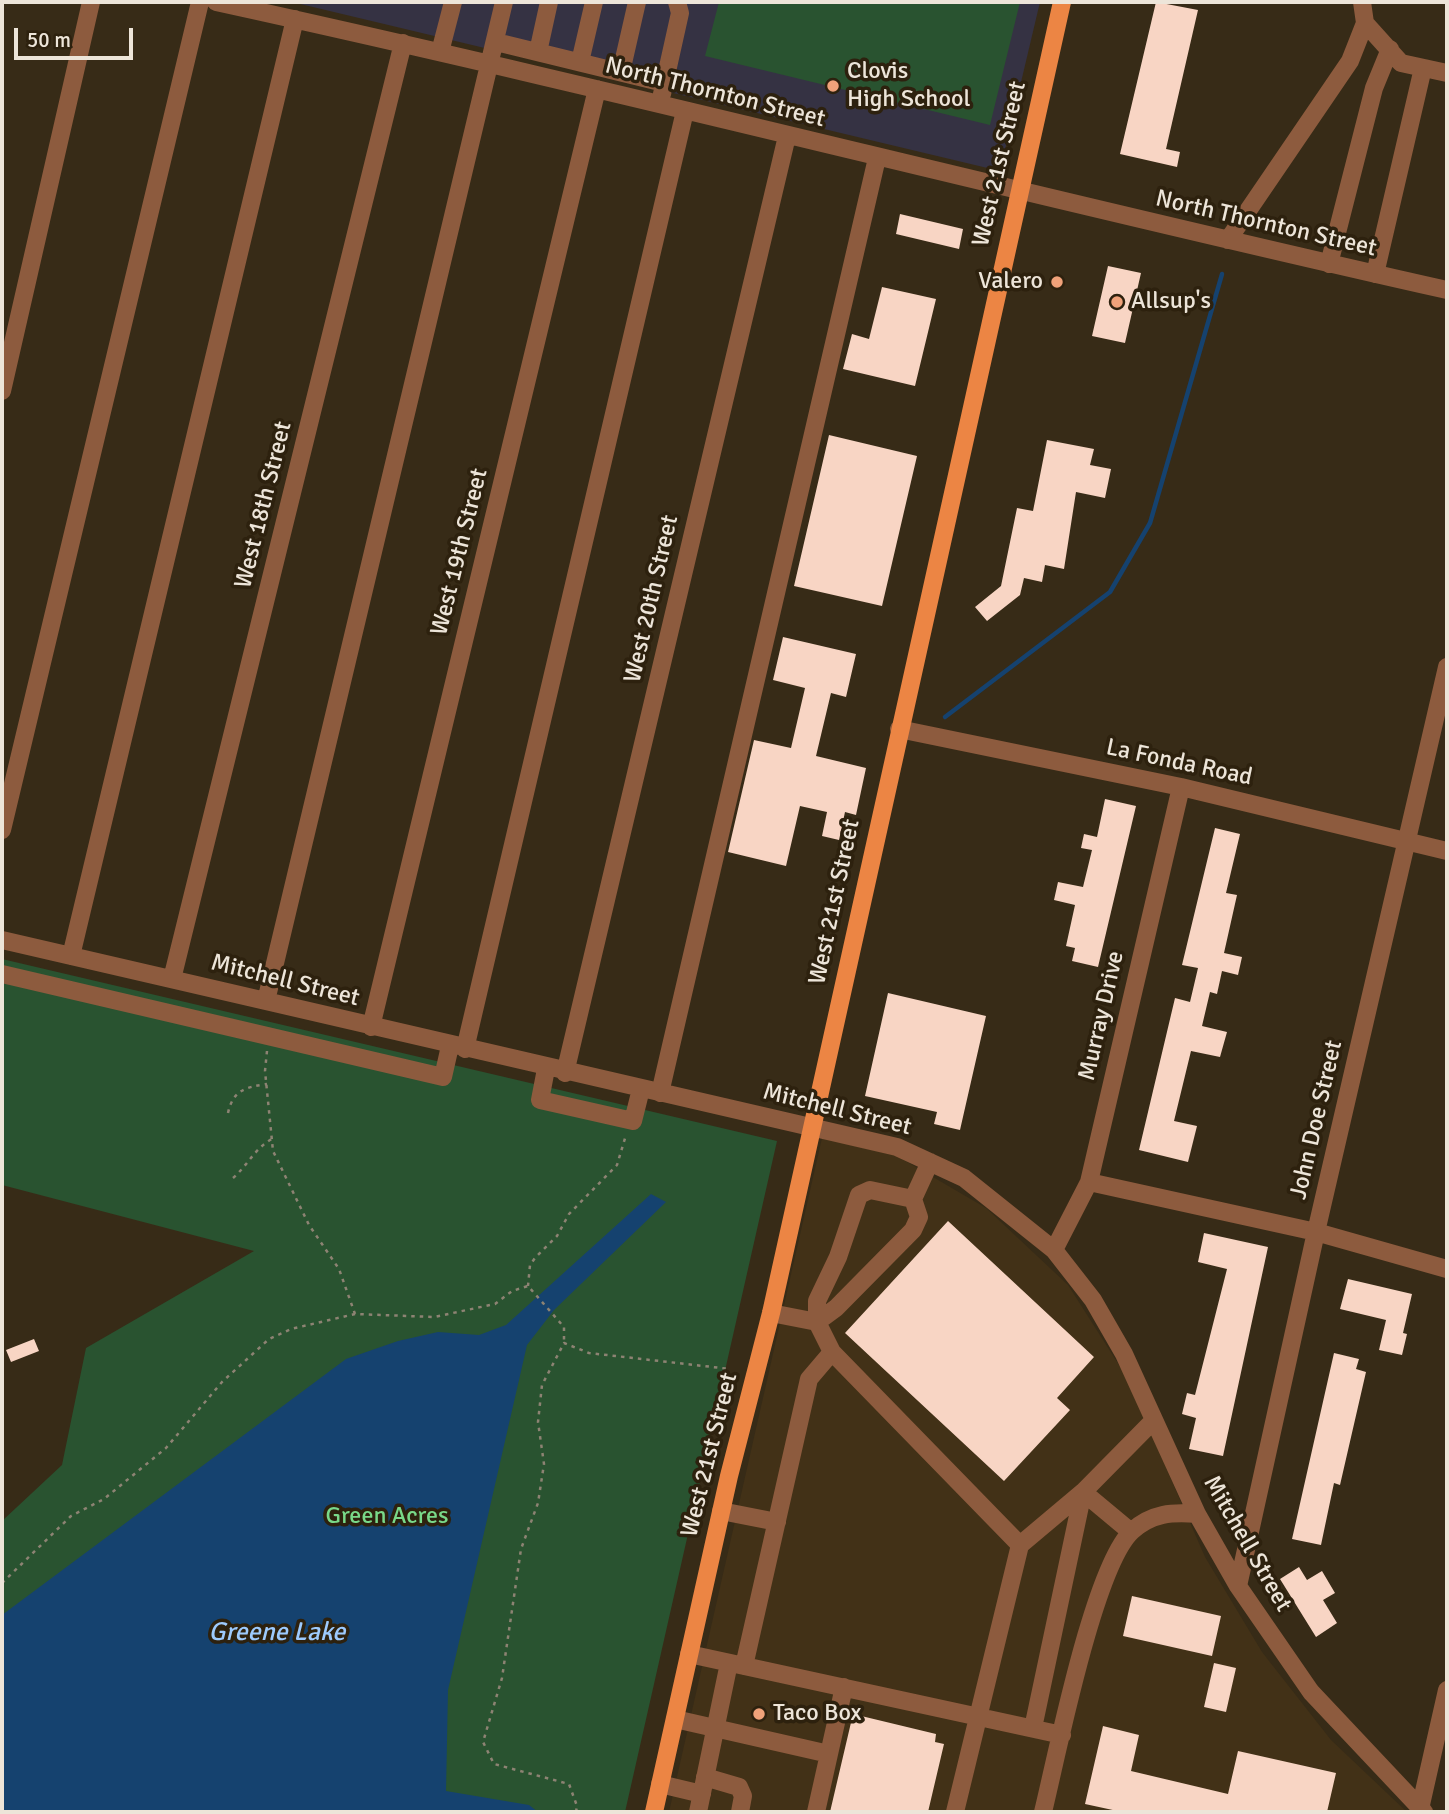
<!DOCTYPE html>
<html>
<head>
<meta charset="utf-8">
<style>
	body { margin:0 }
	#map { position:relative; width:1449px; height:1814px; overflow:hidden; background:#372b17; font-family:Signika,sans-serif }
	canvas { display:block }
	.frame { position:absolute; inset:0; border:4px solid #ede5d9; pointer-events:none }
	.scale { position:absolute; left:14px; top:28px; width:119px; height:32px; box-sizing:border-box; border:4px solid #ede5d9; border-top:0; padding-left:9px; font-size:21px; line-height:24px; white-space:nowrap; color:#ede5d9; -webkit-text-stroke:5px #2d210e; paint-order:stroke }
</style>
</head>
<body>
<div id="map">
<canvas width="1449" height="1814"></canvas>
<div class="frame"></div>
<div class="scale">50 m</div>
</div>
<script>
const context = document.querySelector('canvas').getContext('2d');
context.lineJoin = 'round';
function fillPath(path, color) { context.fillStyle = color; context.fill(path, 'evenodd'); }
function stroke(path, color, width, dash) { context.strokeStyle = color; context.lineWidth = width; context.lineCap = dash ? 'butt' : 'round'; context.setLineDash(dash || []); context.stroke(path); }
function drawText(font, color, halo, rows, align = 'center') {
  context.font = font + ' Signika,sans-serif'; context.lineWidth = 7; context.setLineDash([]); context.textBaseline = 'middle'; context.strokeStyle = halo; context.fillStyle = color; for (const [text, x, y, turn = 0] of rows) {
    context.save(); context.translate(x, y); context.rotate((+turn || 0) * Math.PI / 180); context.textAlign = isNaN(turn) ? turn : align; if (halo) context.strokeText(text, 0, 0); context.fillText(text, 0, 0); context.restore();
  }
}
fillPath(new Path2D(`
	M822,1138l75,18 89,52 82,77 58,91 79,181 57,95 69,88 76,72h-738z`), '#423117');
fillPath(new Path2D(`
	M292,2h748l-40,169z`), '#353243');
fillPath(new Path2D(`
	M719,2h301l-30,123 -285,-69z
	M2,959l775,182 -152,671h-623v-291l60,-56 24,-117 168,-97 -252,-66z`), '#295330');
fillPath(new Path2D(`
	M651,1194l15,8 -112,108 -27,35 -79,345 -2,101 83,14 9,7h-536v-197l344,-256 52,-18 40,-9 41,3 27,-10z`), '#15426f');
stroke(new Path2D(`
	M945,717l165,-125 40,-69 72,-249`), '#15426f', 4.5);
fillPath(new Path2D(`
	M1156,2l42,8 -32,139 14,3 -3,15 -57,-13z
	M900,214l63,15 -4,20 -63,-15z
	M1108,266l33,7 -16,70 -33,-7z
	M882,287l54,12 -21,87 -72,-17 9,-35 17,5z
	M829,435l88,21 -35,150 -88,-20z
	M1047,440l47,9 -4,16 21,4 -6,29 -29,-6 -12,77 -19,-4 -3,17 -18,-4 -4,17 -33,26 -12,-14 26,-21 16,-78 16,3z
	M783,637l73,17 -10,43 -15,-4 -15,63 50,12 -10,47 -11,-3 -6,28 -17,-4 5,-24 -27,-6 -14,60 -58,-14 26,-112 37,8 14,-60 -32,-8z
	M1105,799l31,7 -38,161 -26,-6 3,-13 -9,-2 9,-41 -21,-5 4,-18 25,5 9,-37 -11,-2 3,-14 13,3z
	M1215,828l25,6 -14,59 11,2 -13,58 18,4 -4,18 -16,-4 -5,23 -7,-2 -8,34 25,6 -7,25 -29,-6 -17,70 23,5 -9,36 -49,-12 36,-152 15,4 8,-34 -16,-3z
	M888,993l98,23 -26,114 -26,-6 3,-12 -72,-16z
	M948,1221l146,136 -37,41 13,12 -66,71 -159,-148z
	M1204,1233l64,14 -45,209 -34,-7 7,-31 -14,-4 5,-21 8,2 32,-126 -29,-7z
	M1348,1279l64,15 -9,39 4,1 -5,21 -23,-5 7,-30 -46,-11z
	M34,1339l5,12 -28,11 -5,-12z
	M1334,1353l25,6 -3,10 10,3 -26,113 -6,-2 -13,62 -29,-6z
	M1299,1567l8,13 15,-9 13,22 -12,7 14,23 -21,14 -36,-58z
	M1132,1596l89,20 -9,40 -89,-20z
	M1214,1663l22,5 -10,44 -22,-5z
	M853,1714l83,20 -1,8 9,2 -16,68h-98z
	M1103,1726l36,9 -8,36 97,23 10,-43 98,22 -9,39h-205l-37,-8z`), '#f8d5c4');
stroke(new Path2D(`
	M267,1051l-2,20 8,80 36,74 30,44 16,45
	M228,1113c5,-23 18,-26 39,-29
	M233,1178c15,-13 22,-30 39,-39
	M528,1286l2,-21 5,-7 22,-22 12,-22 48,-49 9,-30
	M2,1583l69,-67 33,-17 62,-51 56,-66 47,-43 22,-10 64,-15 79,3 61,-13 17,-13 16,-5 36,41v15
	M576,1812l1,-6 -8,-22 -75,-20 -11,-22 19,-64 19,-129 17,-46 6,-39 -6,-42 4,-37 22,-42 25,10 141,16`), '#8d8373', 2.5, [3.5, 5]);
stroke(new Path2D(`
	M216,2c412,90 820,196 1231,288
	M1365,23l36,40 46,10
	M496,42l168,41
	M440,52l13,-50
	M538,52l11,-50
	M580,62l14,-60
	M621,72l16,-70
	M662,94l18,-81 -3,-11
	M1228,240l122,-179 15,-38 -3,-21
	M1329,264l45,-176 16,-39
	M1375,274l48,-206
	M2,391l89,-389
	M899,729l282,58 266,64
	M2,830l198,-828
	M2,940l895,207 67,31 90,72 39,50 31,54 73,160 41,72 73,106 113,120
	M71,956l224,-937
	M2,974l441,103 7,-31
	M172,979l231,-936
	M266,1001l238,-999
	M371,1027l226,-938
	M465,1049l220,-938
	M546,1069l-6,31 93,21 8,-32
	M565,1073l222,-937
	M660,1093l217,-935
	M1089,1182l227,50 131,37
	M913,1199l17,-37
	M1054,1250l35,-68 92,-395
	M771,1313l46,9 19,-14 77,-78 6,-13 -6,-18 -43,-9 -11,5 -21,62 -21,44v21l15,30 188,193
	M721,1511l56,11
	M1238,1586l78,-354 131,-565
	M689,1654l373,81
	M744,1666l65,-287 23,-27
	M675,1719l154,35
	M1033,1728l50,-236 48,40
	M705,1777l34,10 4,9 -3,16
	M660,1784l42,10
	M1420,1809l27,-119
	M698,1812l31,-149
	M816,1812l28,-125
	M955,1812l65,-267 63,-53 71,-72
	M1043,1812c14,-57 51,-246 89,-281 20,-18 40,-19 65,-17`), '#8d5b3e', 18);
stroke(new Path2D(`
	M654,1812l75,-336 42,-163 291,-1311`), '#ec8544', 18);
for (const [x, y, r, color] of [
	[833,86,7,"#f0a27a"],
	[1057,282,7,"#f0a27a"],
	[1117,302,7,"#f0a27a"],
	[759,1714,7,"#f0a27a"]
]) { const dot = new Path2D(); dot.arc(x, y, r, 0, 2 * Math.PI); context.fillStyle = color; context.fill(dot); stroke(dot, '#2d210e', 2.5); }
drawText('24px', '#ede5d9', '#2d210e', [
	["Clovis",847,72],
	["High School",847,100],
	["Valero",1043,282,"right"],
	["Allsup's",1131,302],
	["Taco Box",773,1714]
], 'left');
drawText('24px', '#ede5d9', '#2d210e', [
	["North Thornton Street",715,93,14],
	["West 21st Street",1000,164,-77],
	["North Thornton Street",1266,224,13],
	["West 18th Street",264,505,-76],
	["West 19th Street",460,552,-76],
	["West 20th Street",652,599,-77],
	["La Fonda Road",1179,763,12],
	["West 21st Street",835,902,-78],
	["Mitchell Street",285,981,14],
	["Murray Drive",1102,1016,-77],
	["Mitchell Street",837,1110,14],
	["John Doe Street",1317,1120,-77],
	["West 21st Street",710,1455,-76],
	["Mitchell Street",1247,1544,60]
]);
drawText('24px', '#79d989', '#2d210e', [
	["Green Acres",387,1517]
]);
drawText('italic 26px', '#9dcafd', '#2d210e', [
	["Greene Lake",277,1633]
]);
</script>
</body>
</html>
